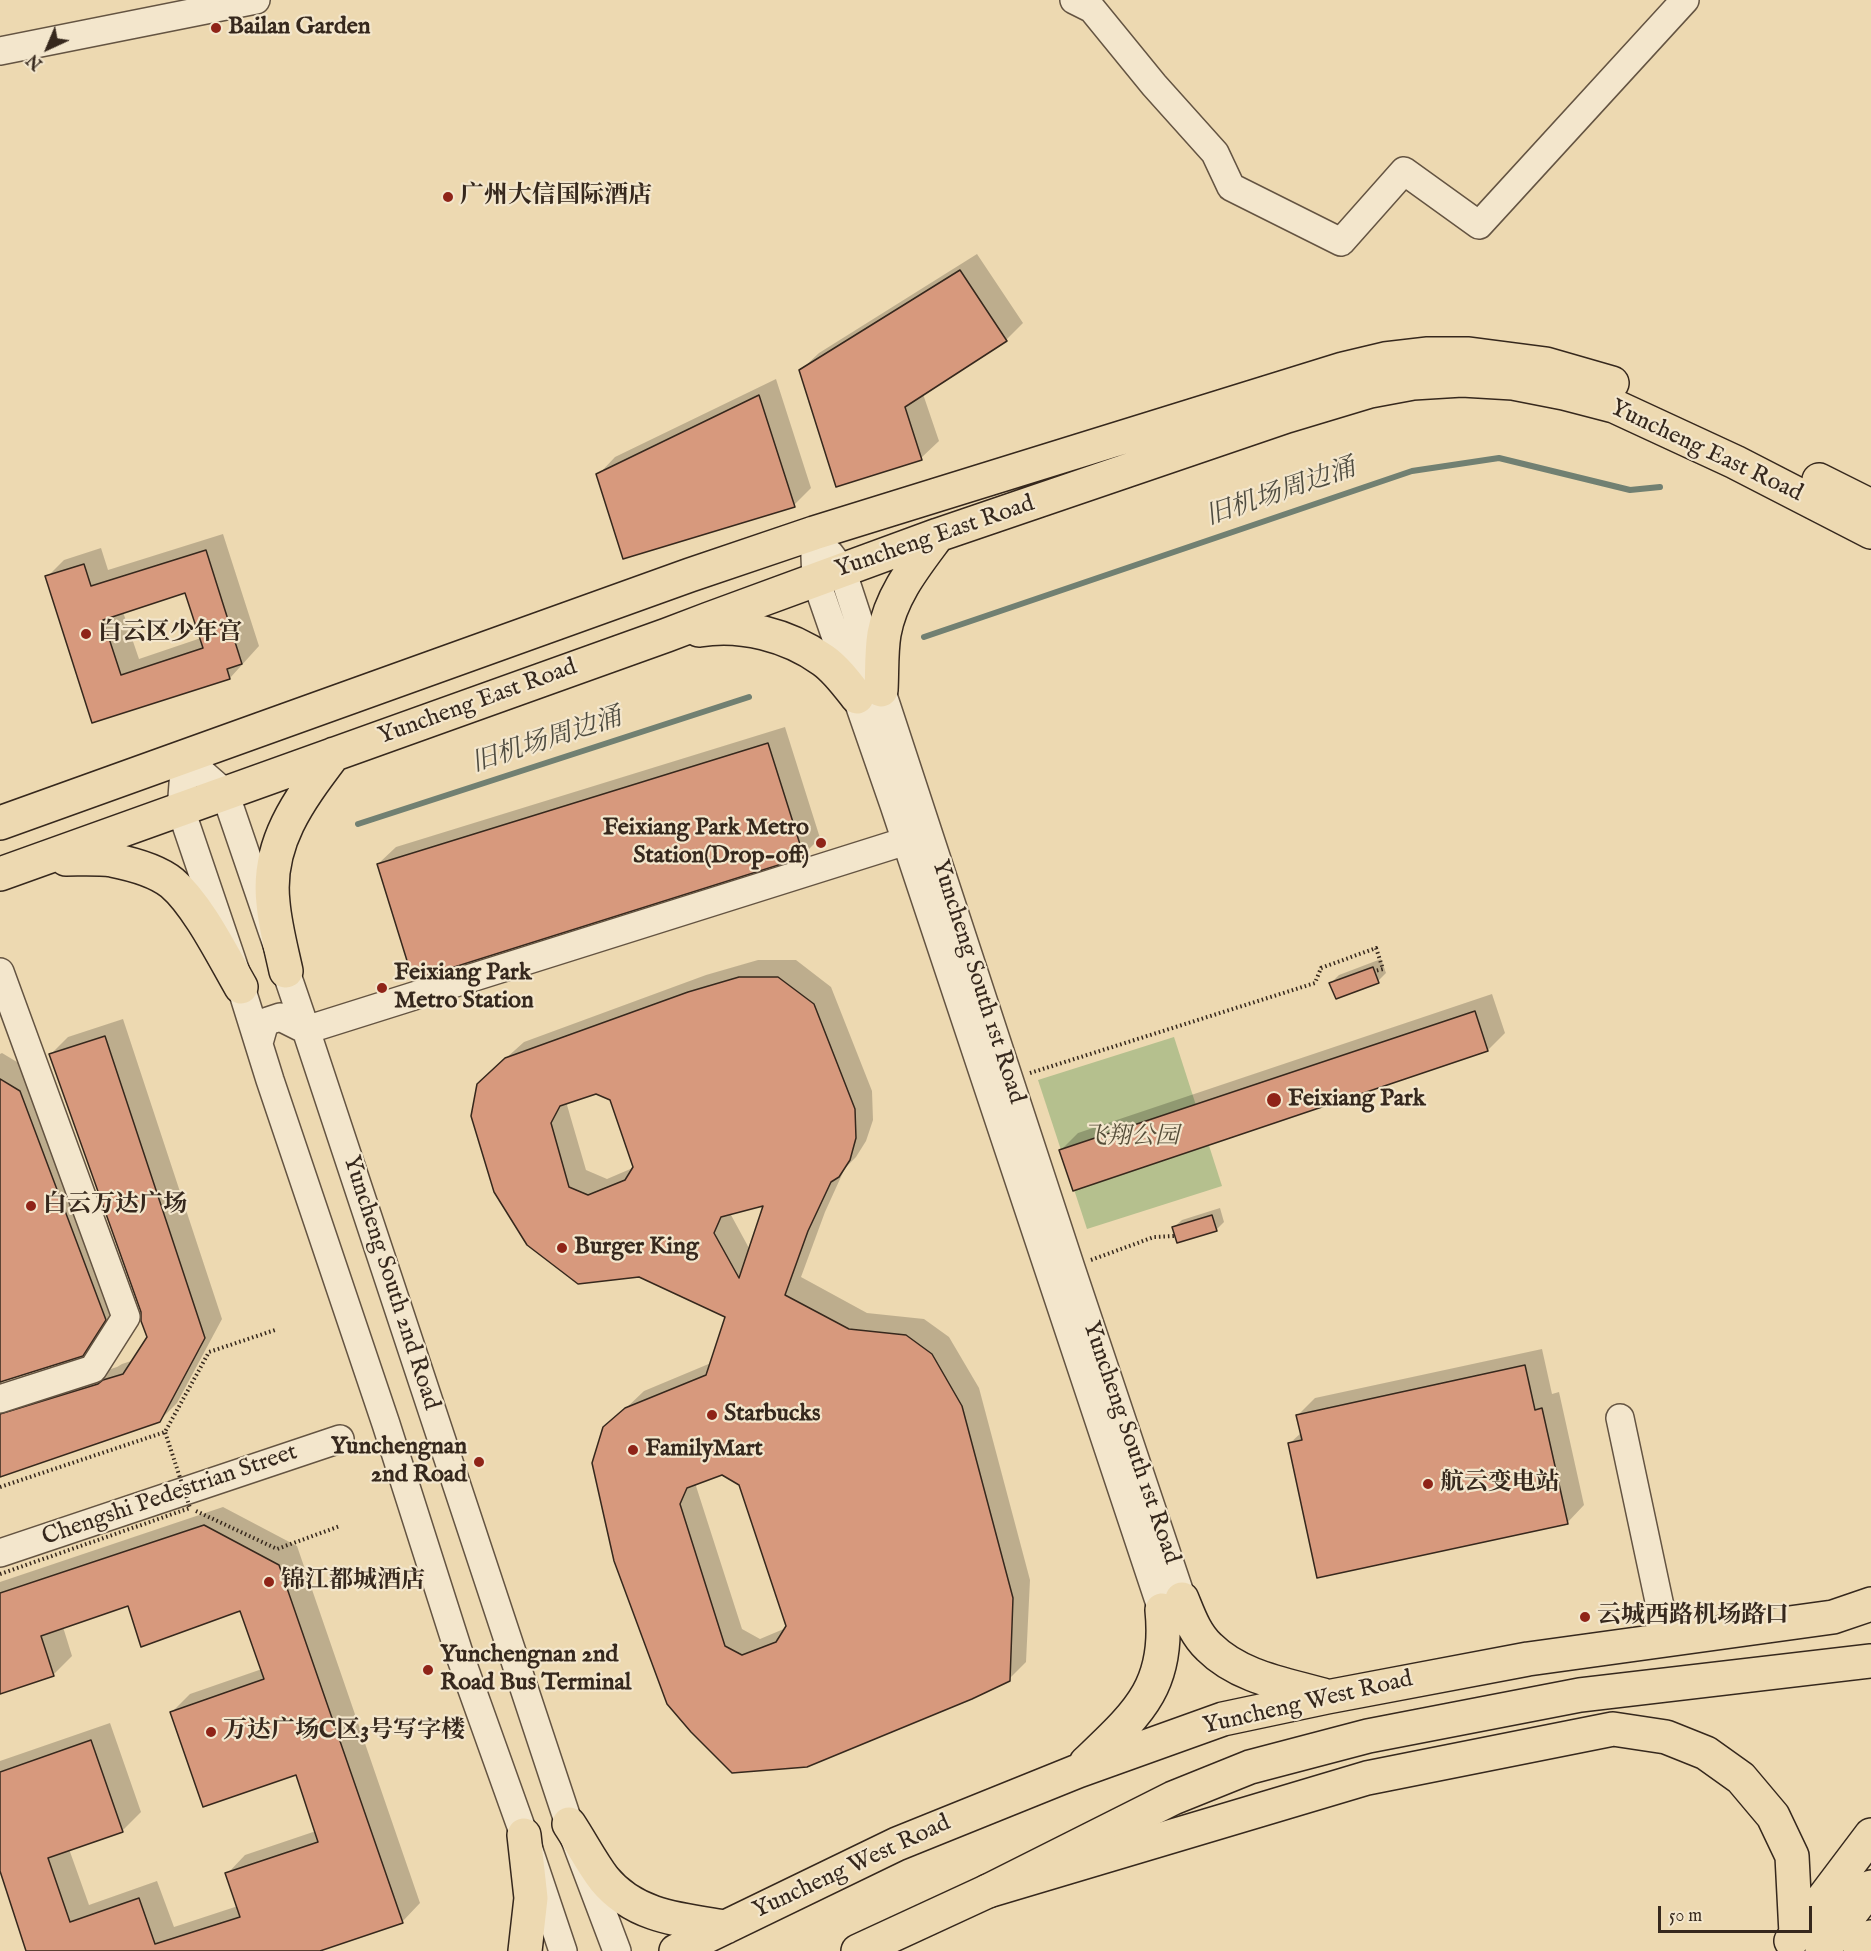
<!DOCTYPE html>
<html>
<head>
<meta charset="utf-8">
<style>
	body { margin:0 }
	#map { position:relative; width:1871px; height:1951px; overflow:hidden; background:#edd9b1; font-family:"IM FELL English",serif }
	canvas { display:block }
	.north { position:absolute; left:18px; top:18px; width:60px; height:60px; -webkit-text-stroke:4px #f3e6cc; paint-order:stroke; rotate:224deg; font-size:16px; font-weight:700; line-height:24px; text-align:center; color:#36281d }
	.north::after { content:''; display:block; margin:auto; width:21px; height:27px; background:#36281d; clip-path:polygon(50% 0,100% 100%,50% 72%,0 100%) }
	.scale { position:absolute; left:1658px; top:1906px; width:154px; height:27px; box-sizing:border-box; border:3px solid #36281d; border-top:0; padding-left:8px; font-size:18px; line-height:21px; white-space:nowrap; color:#36281d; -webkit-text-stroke:4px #f3e6cc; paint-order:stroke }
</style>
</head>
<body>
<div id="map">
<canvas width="1871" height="1951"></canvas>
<div class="north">N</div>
<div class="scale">50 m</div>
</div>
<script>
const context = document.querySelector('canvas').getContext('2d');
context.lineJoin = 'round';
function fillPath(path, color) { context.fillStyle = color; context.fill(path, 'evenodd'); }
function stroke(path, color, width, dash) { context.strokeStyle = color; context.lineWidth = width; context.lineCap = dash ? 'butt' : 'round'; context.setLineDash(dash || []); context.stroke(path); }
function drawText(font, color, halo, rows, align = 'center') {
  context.font = font + ' "IM FELL English","Noto Serif SC",serif'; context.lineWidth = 4.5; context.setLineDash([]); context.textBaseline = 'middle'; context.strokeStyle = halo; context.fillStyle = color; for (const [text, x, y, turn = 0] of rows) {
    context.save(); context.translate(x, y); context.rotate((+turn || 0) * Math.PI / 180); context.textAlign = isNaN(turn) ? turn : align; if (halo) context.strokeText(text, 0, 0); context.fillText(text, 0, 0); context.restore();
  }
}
fillPath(new Path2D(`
	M1174,1037l48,149 -135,43 -49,-149z`), '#b5c08e');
fillPath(new Path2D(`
	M977,254l46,69 -17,17 -83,54 16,47 -18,17 -120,-88 18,-17z
	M776,379l35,109 -17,17 -196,-30 17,-18z
	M223,534l36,112 -29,32 -137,43 -46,-144 17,-17 37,-12 7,22zM186,591l15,47 -62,21 -16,-47z
	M785,727l35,111 -17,17 -425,9 18,-17z
	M1381,959l5,14 -8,8 -47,2 8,-8z
	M758,960h38l35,27 41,104 1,29 -7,21 -10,16 -11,11 -20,44 -24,65 66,36 57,6 25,18 30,51 51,192 -4,82 -17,17 -203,86 -190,-205 -11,-132 39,-37 67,-28 16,-47 -88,-41 -61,8 -82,-216 28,-25 182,-67zM597,1093l14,6 24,68 -28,12 -21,-9 -19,-65 2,-4zM766,1204l-16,46 -19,-35v-2zM723,1473l17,11 48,142 -2,2 -26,11 -18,-10 -46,-143 2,-4z
	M1492,994l13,39 -17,17 -427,100 17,-17z
	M123,1019l99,300 -45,84 -18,18 -159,54v-421l2,-1 35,21 85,228 -22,35 -18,17 -80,26v7l21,10 94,-30 5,-3 12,-4 14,-22 -6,-26 -91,-258 17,-17z
	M1220,1208l4,14 -8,8 -43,-2 9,-8z
	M1542,1349l10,45 7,-2 25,113 -17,18 -278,-79 13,-12 -4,-17 17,-17z
	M223,1507l74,39 123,357 -18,19 -86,29h-288l-28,-81v-109l110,-38 31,89 -18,18 -54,19 20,56 68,-24 17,46 64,-21 -11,-32 18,-19 71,-24 -19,-58 -125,-61 18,-18 72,-25 -21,-59 -112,-6 -66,23 9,29 -19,19 -53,18v-111z`), '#0003');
stroke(new Path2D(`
	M924,637l488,-166 87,-13 131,32 30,-3
	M358,824l391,-127`), '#718072', 6);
const building = new Path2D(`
	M960,270l47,71 -102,66 17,53 -86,27 -37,-117z
	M759,395l36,112 -172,52 -27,-85z
	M206,550l36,114 -15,5 3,10 -138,44 -47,-147 39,-12 7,22zM185,593l18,55 -82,27 -18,-55z
	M768,743l36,114 -391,123 -36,-116z
	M1373,967l6,16 -43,16 -7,-16z
	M739,977h39l36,27 41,105 1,29 -6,22 -11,17 -8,5 -23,49 -23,64 64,34 57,6 26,19 30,52 51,192 -3,83 -38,18 -165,68 -75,6 -41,-41 -24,-28 -53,-143 -22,-98 11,-36 22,-19 81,-33 19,-58 -86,-40 -61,7 -51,-39 -33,-53 -23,-76 6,-32 28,-26 183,-66zM596,1094l14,6 23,67 -8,13 -37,15 -19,-8 -18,-64 9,-17zM763,1206l-24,72 -25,-45 7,-16zM722,1475l17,10 47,141 -10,16 -34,13 -17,-9 -45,-142 7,-16z
	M1475,1011l13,40 -415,140 -14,-41z
	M105,1036l100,302 -45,84 -160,55v-63l98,-30 5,-4 20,-6 24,-37 -6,-16v-9l-92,-258z
	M0,1079l20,12 86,229 -23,36 -83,26z
	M1212,1215l5,16 -40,12 -5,-16z
	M1525,1365l10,45 7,-2 26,116 -251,54 -29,-135 14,-3 -6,-25z
	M204,1525l75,40 124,358 -83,28h-294l-26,-80v-99l91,-32 32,92 -75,26 22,64 69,-24 16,46 85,-27 -15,-44 93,-31 -22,-67 -93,32 -33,-95 94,-33 -24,-68 -99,36 -13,-41 -87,30 13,40 -54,18v-101z`);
fillPath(building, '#d7997d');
stroke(building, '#36281d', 1.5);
const minor = new Path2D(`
	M1074,0l18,9 62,76 61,68 16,34 110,55 63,-71 75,54 206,-225
	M0,51l256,-51
	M814,533l2,47 78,225 268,805
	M830,554l12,16 229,698 111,331
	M185,758l40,35 81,237 263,794 48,127
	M185,758l-4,52 60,177 29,93 116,344 74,232 64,179 39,116
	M0,972l126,345 -33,52 -93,30
	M259,1043l6,-21 15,-5 26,13 600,-189
	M1620,1418l47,221
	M0,1553l340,-114`);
const major = new Path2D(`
	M1819,480l52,26
	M699,630c42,-7 89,5 124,30 13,9 24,24 34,37
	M881,690c1,-18 0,-38 3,-56 7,-39 31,-68 54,-99
	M0,823l690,-248 124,-42 529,-164 42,-10 43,-5h41l77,10 66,19
	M66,859c15,0 31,-1 46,1 20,4 44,10 60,23 26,22 51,73 69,104
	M0,874l667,-239 42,-16 229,-84 349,-119 83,-25 43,-8 49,-3 51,3 51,10 50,13 121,56 136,70
	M286,971c-5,-23 -11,-45 -13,-68 -7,-60 27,-104 61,-149
	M1182,1599c7,17 13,35 27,48 30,30 75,37 114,48
	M1086,1763c51,-49 84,-76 76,-153
	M569,1824c12,18 22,38 35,55 31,38 77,41 122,48
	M524,1835l7,63 -6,53
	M676,1951l221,-107 181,-73 145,-52 104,-22 201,-38 305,-42 38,-13
	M858,1951l130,-60 185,-93 77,-31 118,-31 212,-41 291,-34`);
const highway = new Path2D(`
	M988,1891l379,-113 246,-49 53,8 40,16 35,25 32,38 19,40 4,78
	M1791,1941l80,-106
	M1822,1951l49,-64
	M1860,1951l11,-14`);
stroke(minor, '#645442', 30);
stroke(major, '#36281d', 36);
stroke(highway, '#36281d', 36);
stroke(new Path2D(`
	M1030,1073l285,-90 6,-15 55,-20 7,21 -8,2
	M1091,1260l63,-23 20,-1
	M0,1487l165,-55 44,-80 66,-22
	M196,1511l81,38 63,-23`), '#36281d', 4, [1.5, 3]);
stroke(minor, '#f3e6cc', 27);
stroke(major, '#edd9b1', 33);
stroke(highway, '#edd9b1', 33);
stroke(new Path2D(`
	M0,1574l190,-66 -25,-76`), '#36281d', 4, [1.5, 3]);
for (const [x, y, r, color] of [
	[216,28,6,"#8f2418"],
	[448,197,6,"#8f2418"],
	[86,634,6,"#8f2418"],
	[821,843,6,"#8f2418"],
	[382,988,6,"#8f2418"],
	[1274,1100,8,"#8f2418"],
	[31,1206,6,"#8f2418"],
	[562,1248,6,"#8f2418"],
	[712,1415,6,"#8f2418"],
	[633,1450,6,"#8f2418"],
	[479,1462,6,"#8f2418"],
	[1428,1484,6,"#8f2418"],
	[269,1582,6,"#8f2418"],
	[1585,1617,6,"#8f2418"],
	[428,1670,6,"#8f2418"],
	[211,1732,6,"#8f2418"]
]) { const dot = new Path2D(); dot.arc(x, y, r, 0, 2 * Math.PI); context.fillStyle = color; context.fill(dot); stroke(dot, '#f3e6cc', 2); }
drawText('bold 24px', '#36281d', '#f3e6cc', [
	["Bailan Garden",228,28],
	["广州大信国际酒店",460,197],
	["白云区少年宫",98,634],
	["Feixiang Park Metro",809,829,"right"],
	["Station(Drop-off)",809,857,"right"],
	["Feixiang Park",394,974],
	["Metro Station",394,1002],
	["Feixiang Park",1288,1100],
	["白云万达广场",43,1206],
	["Burger King",574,1248],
	["Starbucks",724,1415],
	["Yunchengnan",467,1448,"right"],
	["2nd Road",467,1476,"right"],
	["FamilyMart",645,1450],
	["航云变电站",1440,1484],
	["锦江都城酒店",281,1582],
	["云城西路机场路口",1597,1617],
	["Yunchengnan 2nd",440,1656],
	["Road Bus Terminal",440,1684],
	["万达广场C区3号写字楼",223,1732]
], 'left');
drawText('24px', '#36281d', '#f3e6cc', [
	["Yuncheng East Road",1706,452,25],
	["Yuncheng East Road",935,538,-19],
	["Yuncheng East Road",478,703,-20],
	["Yuncheng South 1st Road",977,982,72],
	["Yuncheng South 2nd Road",390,1283,72],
	["Yuncheng South 1st Road",1130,1443,71],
	["Chengshi Pedestrian Street",170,1496,-19],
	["Yuncheng West Road",1308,1704,-13],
	["Yuncheng West Road",852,1868,-25]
]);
drawText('italic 24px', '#564e39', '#f3e6cc', [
	["飞翔公园",1131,1138]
]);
drawText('italic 26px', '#4f4c40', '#f3e6cc', [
	["旧机场周边涌",1281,494,-19],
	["旧机场周边涌",547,742,-18]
]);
</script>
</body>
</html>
